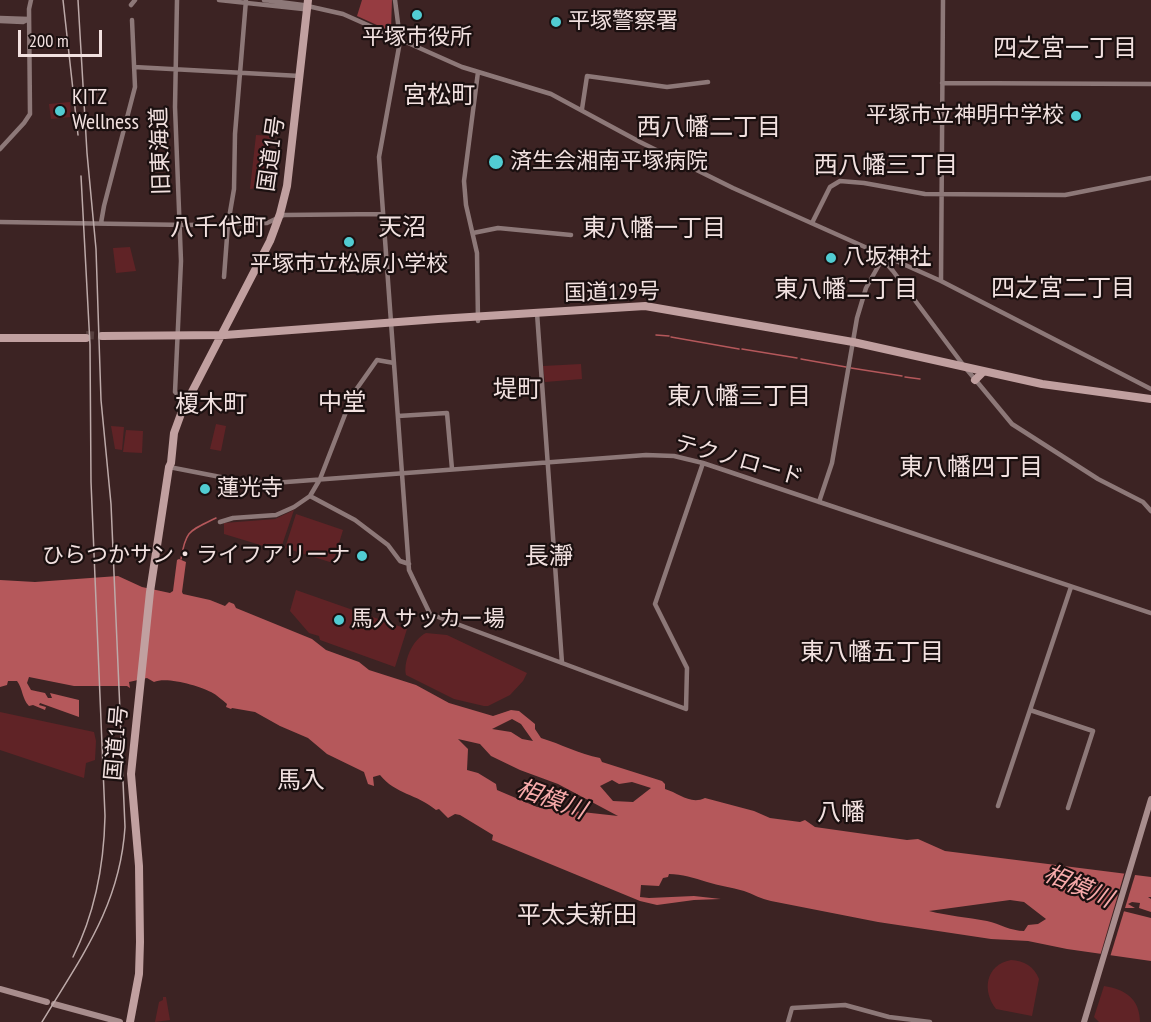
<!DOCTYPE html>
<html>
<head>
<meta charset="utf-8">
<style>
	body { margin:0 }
	#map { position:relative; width:1151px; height:1022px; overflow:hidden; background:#3c2323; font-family:"PT Sans Narrow",sans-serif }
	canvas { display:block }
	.scale { position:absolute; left:18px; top:30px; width:84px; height:27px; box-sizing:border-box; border:3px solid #f2e1e0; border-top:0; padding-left:8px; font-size:18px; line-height:21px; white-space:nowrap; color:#f2e1e0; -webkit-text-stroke:4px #1b1010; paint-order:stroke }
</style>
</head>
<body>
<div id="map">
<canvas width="1151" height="1022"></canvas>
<div class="scale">200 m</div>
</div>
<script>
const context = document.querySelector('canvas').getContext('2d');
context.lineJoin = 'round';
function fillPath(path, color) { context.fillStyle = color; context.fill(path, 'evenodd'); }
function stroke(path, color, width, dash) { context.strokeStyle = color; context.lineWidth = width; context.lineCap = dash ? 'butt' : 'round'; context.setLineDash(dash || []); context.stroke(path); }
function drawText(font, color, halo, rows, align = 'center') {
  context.font = font + ' "PT Sans Narrow","Noto Sans JP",sans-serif'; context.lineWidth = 4.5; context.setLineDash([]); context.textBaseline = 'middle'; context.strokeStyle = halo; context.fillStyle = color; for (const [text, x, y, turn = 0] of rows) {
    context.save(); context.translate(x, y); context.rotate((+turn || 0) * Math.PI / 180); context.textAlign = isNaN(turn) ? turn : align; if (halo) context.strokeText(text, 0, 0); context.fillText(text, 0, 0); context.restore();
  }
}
fillPath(new Path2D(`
	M70,102l1,15 -20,2 -2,-15z
	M256,135l15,1 -3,28 1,23 -19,2z
	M130,247l6,24 -20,2 -3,-25z
	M581,364l1,15 -37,3 -2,-16z
	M216,424l10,2 -5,25 -11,-2z
	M111,426l13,1 -2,23 -7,-1z
	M126,430l17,1 -1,22 -19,-1z
	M294,510l-14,41 -56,-17v-11l51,-4z
	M296,514l47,16 -10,33 -48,-15z
	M296,590l111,39 -12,38 -75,-27 -1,-4 -10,-3 -19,-22z
	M426,633l21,2 80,38 -4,8 -13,14 -22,11h-4l-30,-7 -48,-24c-3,-14 7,-36 20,-42z
	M0,712l94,20 2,9 -1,19 -9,3 -2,15 -84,-28z
	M1011,960c13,1 23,6 28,19l-7,37 -36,-7c-14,-18 -11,-44 15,-49z
	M1104,986c21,3 36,13 36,36h-41l-5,-5z
	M163,997h3l4,23 -15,2 4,-20 4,-2z`), '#602326');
fillPath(new Path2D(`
	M362,0h30l-1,29 -3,1 -31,-14z`), '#963c41');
fillPath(new Path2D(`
	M179,559l7,3 -4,30 1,2 27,6 15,6 4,-4 5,2 2,4 76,31 14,11 33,12 10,8 47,15 33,18 44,13 18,-6 8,1 16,13v5l6,9c20,6 38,16 59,20l2,4 60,19 3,3v5c14,4 25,16 40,9l49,13 16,7 30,4 5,-2 10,7 92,13 11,-1 27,12 206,26v20h-3l3,2v13l-12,-4 1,-5 -8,-1 -4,2 7,4h-14l-2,2 32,8v43l-84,-12 -39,-8 -37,-2 -113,-17 -107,-21c-10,-2 -18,-7 -27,-10 -13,-4 -25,-5 -37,-9 -13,-4 -25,-8 -38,-8l-1,3 -5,1 -4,8 -18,-1 -1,12 9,1 45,-2 27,3 -27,1 -37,5 -17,-4 -148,-61 1,-5 -33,-20 -5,-1 -7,4 -9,-9 -3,1c-19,-16 -41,-16 -56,-35l-7,2 1,9 -6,-2 -4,-12 -37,-18 -19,-16 -28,-12 -25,-14 -23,-4 -1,1 -5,-2 1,-3c-5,-4 -10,-9 -16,-12 -11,-6 -45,-16 -57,-10l-7,-4 -18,4 1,6 -3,-2h-53l-45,-9 -2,6 4,7 14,3 3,5h4l-2,-5 29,7v17l-39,-14 -1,2 7,2 -1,3 -12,-5 -4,1c-7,-7 -6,-17 -12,-25h-9l-1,4 -7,2v-107l35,2 83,-6 24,11 28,6 3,-2 4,-31zM512,719l9,5 12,17 -11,-2 -11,-7 -19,-3zM458,739l22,5 11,12 29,14 38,14 60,32 -81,-9 -40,-17 -1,-6 -18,-11 -11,-3 1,-21zM612,780l7,4 13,-2 19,6 -18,14 -20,-1 -13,-15zM1010,900l14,2 22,17 -8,5 -10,1 -4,6c-13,0 -24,-7 -37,-10 -20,-4 -39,-5 -58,-10z`), '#b5585b');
fillPath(new Path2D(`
	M1125,871l11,1 -26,85 -10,-1z`), '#3c2323');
stroke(new Path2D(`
	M656,335l13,1
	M671,337l68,12
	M742,349l55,9
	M801,359l45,8
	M851,368l51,8
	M905,377l15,2
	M181,559c5,-30 9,-28 35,-41`), '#b5585b', 1.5);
stroke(new Path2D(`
	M86,335l16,1`), '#57403f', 8, [8, 4]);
stroke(new Path2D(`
	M177,0l-2,107 6,154 -6,131 8,8 2,5
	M219,0l84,9 4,-2
	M264,0l39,5 40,9 119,53 89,27 89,48 93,46 208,93 210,108
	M395,0l4,31v16l-20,110 30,413 21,44 256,95 1,-41 -32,-64 48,-141
	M131,5l4,-5
	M0,18l29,1
	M0,21l23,1 6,-3
	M134,67l166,9
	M942,83l209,1
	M582,109l5,-33 80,11 41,-5
	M0,149l24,-26 6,-9 -1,-105 2,-9
	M0,222l187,3 80,-2 17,-8 99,-1
	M101,223l3,-17 31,-119 -3,-67
	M812,223l18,-36 10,-6 24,2 61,11 140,1 86,-17
	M473,233l25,-5 73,7
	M884,256l1,6 8,9 71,95 48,58 86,55 45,23 8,9
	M224,277l4,-53 6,-35 1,-55 11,-134
	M941,281l2,-281
	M537,313l25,350
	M478,321l-1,-68 -11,-48 -2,-24 14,-109
	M398,416l49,-3 5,56
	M169,467l67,13 37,3 373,-28 28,1 29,7 448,150
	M310,496l45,24 33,25 12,16 9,3
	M819,502l13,-39 25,-145 9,-30 18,-32
	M220,522l13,-4 43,-3 18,-8 16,-11 10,-17 33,-85 24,-34 17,3
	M1030,710l63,21 -25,77
	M998,806l73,-219
	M788,1022l4,-14 53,-3 44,12 41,5`), '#8d7878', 4.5);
stroke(new Path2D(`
	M0,989l47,13
	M54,1004l66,18
	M1084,1022l67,-223`), '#a88d8d', 6);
stroke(new Path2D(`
	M102,336l123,-1 213,-16 207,-13 208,36 189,42 109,15
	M0,338h86
	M975,380l7,-7
	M130,1022l9,-48 1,-32 -1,-76 -8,-92 19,-182 19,-125 2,-4 3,-30 8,-22 88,-170 10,-27 7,-28 21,-186`), '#c1a0a0', 8);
stroke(new Path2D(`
	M63,0l15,135
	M73,957c22,-44 31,-92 32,-141l-14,-334 -1,-137 -9,-169
	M42,1022c39,-65 78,-116 83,-195l-14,-323 -10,-104 -5,-151 -9,-96 -9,-153`), '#bdaaa9', 1.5);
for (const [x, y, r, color] of [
	[417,15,6,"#51ccd2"],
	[556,22,6,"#51ccd2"],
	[60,111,6,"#51ccd2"],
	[1076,116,6,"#51ccd2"],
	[496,162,8,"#51ccd2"],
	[349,242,6,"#51ccd2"],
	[831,258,6,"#51ccd2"],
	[205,489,6,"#51ccd2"],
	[362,556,6,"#51ccd2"],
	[339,620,6,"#51ccd2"]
]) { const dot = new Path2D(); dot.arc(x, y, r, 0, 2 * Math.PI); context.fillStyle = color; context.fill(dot); stroke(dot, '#1b1010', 2); }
drawText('22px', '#f2e1e0', '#1b1010', [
	["平塚警察署",568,22],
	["平塚市役所",417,38,"center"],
	["KITZ",72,98],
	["Wellness",72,123],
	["平塚市立神明中学校",1064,116,"right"],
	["済生会湘南平塚病院",510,162],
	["八坂神社",843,258],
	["平塚市立松原小学校",349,265,"center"],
	["蓮光寺",217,489],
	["ひらつかサン・ライフアリーナ",350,556,"right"],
	["馬入サッカー場",351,620]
], 'left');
drawText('22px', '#f2e1e0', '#1b1010', [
	["旧東海道",161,151,-92],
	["国道1号",272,154,-82],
	["国道129号",612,293,-1],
	["テクノロード",739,461,16],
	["国道1号",117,743,-85]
]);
drawText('24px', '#f2e1e0', '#1b1010', [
	["四之宮一丁目",1065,49],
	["宮松町",439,96],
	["西八幡二丁目",709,128],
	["西八幡三丁目",886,166],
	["八千代町",218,228],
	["天沼",402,228],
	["東八幡一丁目",654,229],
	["四之宮二丁目",1063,289],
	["東八幡二丁目",846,290],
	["堤町",517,390],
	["東八幡三丁目",739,397],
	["中堂",342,403],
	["榎木町",211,405],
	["東八幡四丁目",971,468],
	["長瀞",549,557],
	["東八幡五丁目",872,653],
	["馬入",301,781],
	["八幡",841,813],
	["平太夫新田",577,916]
]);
drawText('italic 24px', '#f7aaaa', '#1b1010', [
	["相模川",551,800,20],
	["相模川",1078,887,23]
]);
</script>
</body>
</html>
